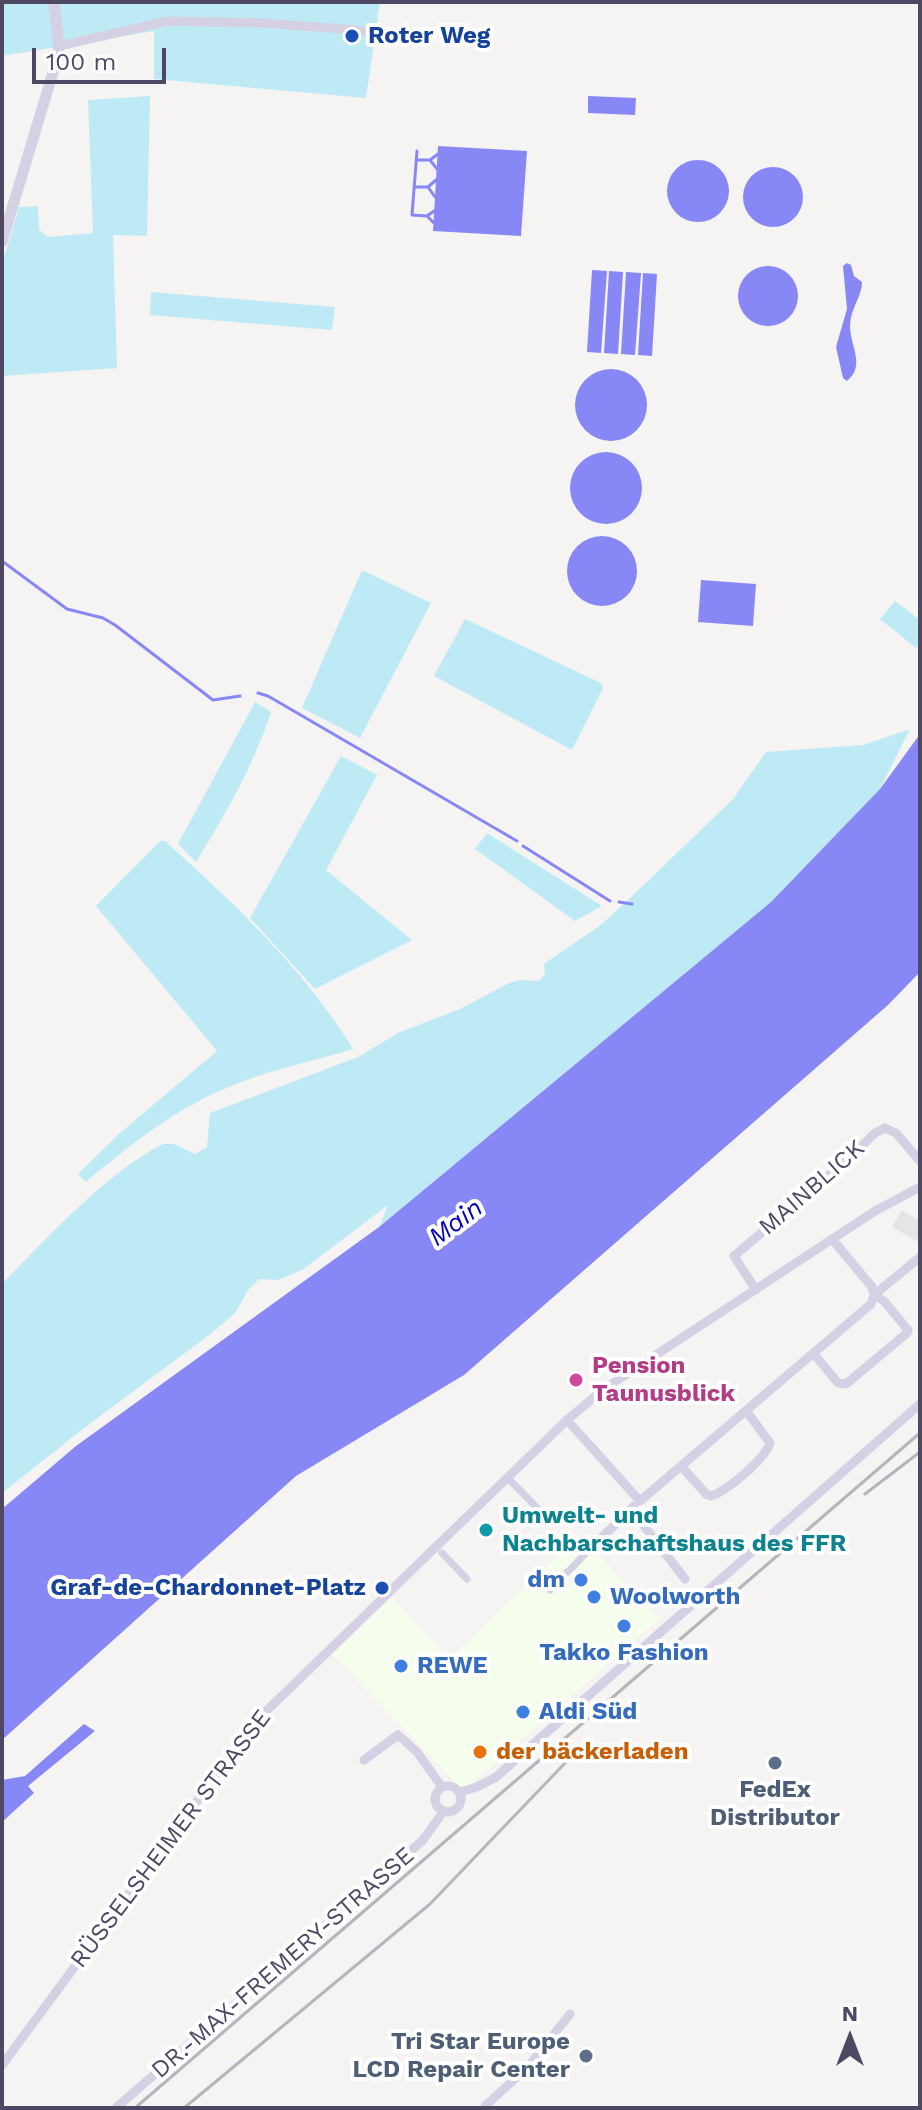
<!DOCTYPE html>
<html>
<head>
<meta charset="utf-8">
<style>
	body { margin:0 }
	#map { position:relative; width:922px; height:2110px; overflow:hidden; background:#f5f4f2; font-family:"Work Sans",sans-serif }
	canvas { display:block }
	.frame { position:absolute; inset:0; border:4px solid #4f4862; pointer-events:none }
	.north { position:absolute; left:810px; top:1998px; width:80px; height:80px; -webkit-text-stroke:6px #fff; paint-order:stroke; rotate:0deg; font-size:22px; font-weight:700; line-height:32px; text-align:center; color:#4f4862 }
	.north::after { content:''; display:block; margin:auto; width:28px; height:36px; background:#4f4862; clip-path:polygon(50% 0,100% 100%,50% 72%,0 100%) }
	.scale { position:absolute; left:32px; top:48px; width:134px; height:36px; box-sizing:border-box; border:4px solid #4f4862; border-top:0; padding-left:10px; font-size:24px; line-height:28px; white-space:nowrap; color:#4f4862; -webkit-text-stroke:6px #fff; paint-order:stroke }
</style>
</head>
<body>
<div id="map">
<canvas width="922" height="2110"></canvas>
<div class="frame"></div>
<div class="north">N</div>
<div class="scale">100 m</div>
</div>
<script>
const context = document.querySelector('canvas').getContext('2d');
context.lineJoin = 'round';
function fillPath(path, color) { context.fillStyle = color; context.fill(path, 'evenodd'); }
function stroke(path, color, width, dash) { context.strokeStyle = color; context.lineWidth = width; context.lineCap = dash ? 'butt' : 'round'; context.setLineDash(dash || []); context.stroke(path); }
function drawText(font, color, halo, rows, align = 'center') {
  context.font = font + ' "Work Sans",sans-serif'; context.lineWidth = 8; context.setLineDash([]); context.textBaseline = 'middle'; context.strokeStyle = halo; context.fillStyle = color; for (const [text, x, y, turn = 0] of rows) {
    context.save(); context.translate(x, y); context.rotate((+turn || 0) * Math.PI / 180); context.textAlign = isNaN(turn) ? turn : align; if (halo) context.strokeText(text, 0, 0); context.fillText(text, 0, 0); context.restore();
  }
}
fillPath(new Path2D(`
	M579,1535l80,84 -196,172 -130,-137 58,-56 59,61z`), '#f5feed');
fillPath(new Path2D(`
	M902,1210l18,11v22l-28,-16z`), '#e6e5e4');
fillPath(new Path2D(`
	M2,2h378l-14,96 -212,-19v-48l-152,25z
	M150,96l-3,140 -34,-1 4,133 -115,8v-112l17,-57 19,-1 1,24 9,7 45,-4 -5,-133z
	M151,292l184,15 -3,23 -182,-15z
	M362,570l69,33 -71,135 -58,-30z
	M895,601l25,19v22l-4,6 -36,-29z
	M465,619l136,64 2,5 -31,62 -138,-74z
	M255,702l16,10c-18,55 -45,101 -75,150l-18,-18z
	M910,729l-30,60 -109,113 -392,325 9,-22 -86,65 -24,10 -19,-1 -10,10 -14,24 -27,23 -120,89 -86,68v-209c45,-46 104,-111 161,-140h11l21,10 12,-7 3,-34 148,-56 42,-25 60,-23 47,-25 12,-4 20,1 6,-7 -1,-10 58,-40 25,-23 106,-102 33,-47 97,-7z
	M341,756l36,19 -51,95 86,70 -97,49 -65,-71z
	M487,833l115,73 -27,15 -100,-72z
	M160,841h5c68,61 140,129 188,208 -42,13 -89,22 -129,40 -50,21 -97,58 -138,93l-8,-8 42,-41 97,-82 -121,-145z`), '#beeaf5');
fillPath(new Path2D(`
	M588,96l48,2 -1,17 -47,-2z
	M438,146l89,5 -6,85 -88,-5z
	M667 191a31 31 0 1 1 62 0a31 31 0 1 1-62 0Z
	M743 197a30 30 0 1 1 60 0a30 30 0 1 1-60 0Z
	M847,263l4,2 3,11 8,6c0,15 -12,27 -12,44 0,19 16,40 -3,55l-4,-3 -7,-31 11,-38 -4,-43z
	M738 296a30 30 0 1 1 60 0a30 30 0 1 1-60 0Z
	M592,270l15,1 -6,82 -14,-1z
	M609,271l14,1 -5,82 -14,-1z
	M626,272l15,1 -6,82 -14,-1z
	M643,273l14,1 -5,82 -14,-1z
	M575 405a36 36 0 1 1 72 0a36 36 0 1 1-72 0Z
	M570 488a36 36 0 1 1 72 0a36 36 0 1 1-72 0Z
	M567 571a35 35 0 1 1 70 0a35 35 0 1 1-70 0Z
	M701,580l55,4 -3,42 -55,-4z
	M920,734v238l-32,33 -424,370 -168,101 -294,264v-231l74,-63 303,-219 392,-325 109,-113z
	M84,1724l11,7 -67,55 6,7 -32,29v-42l23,-4z`), '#8887f6');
stroke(new Path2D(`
	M417,151l-5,64 15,1 7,-5
	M416,160h14l8,-6
	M430,160l7,9
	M414,187h14l8,-7
	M428,187l7,10
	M427,216l7,7
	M2,561l65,48 36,9 12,7 98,75 27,-4
	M258,693l10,3 249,145
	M523,846l87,55
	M619,902l13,2`), '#8887f6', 3);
stroke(new Path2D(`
	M508,1478l31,32
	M442,1553l25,26
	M550,1590l39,-40`), '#d5d0e3', 7);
stroke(new Path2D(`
	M59,46l109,-25 96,2 92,7 18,4
	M756,1290l-22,-34 113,-96 28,-27 10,-5 11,5 24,28
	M814,1354l24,29 8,1 61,-51 1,-3 -24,-29 -10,-6 46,-38
	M567,1420l73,81 231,-197 3,-9 -2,-8 -40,-48
	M682,1467l25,28 4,1c17,-6 53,-36 59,-53l-23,-31
	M631,1509l54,70
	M589,1550l45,-44
	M364,1760l34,-25 19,17 25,35
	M435 1799a13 13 0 1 1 26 0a13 13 0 1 1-26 0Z
	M460,1792l17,-5 19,-10 424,-373
	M2,2065l255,-345 310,-300 37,-31 271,-178 45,-24
	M485,2106l42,-38 43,-54
	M116,2108l307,-268 20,-28`), '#d5d0e3', 9);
stroke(new Path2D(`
	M2,242l52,-173 5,-23 -5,-44`), '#d5d0e3', 11);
stroke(new Path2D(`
	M865,1494l55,-42
	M135,2108l785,-675
	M184,2108l246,-204 136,-142`), '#b8b4bd', 3);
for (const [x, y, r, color] of [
	[352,36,8,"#1a4fb4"],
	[576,1380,8,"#d1479c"],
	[486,1530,8,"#0f9aa8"],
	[581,1580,8,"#3f7fe0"],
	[382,1588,8,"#1a4fb4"],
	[594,1597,8,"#3f7fe0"],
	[624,1626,8,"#3f7fe0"],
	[401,1666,8,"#3f7fe0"],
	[523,1712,8,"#3f7fe0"],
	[480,1752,8,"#e8710a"],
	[775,1763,8,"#5c6f8a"],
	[586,2056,8,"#5c6f8a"]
]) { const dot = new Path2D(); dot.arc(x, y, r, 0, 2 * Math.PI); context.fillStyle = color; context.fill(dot); stroke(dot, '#fff', 3); }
drawText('bold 24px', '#164399', '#fff', [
	["Roter Weg",368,36],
	["Graf-de-Chardonnet-Platz",366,1588,"right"]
], 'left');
drawText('24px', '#4f4862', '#fff', [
	["MAINBLICK",812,1188,-41],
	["RÜSSELSHEIMER STRASSE",171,1839,-53],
	["DR.-MAX-FREMERY-STRASSE",283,1963,-41]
]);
drawText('bold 24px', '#b23c85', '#fff', [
	["Pension",592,1366],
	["Taunusblick",592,1394]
], 'left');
drawText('bold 24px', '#0d838f', '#fff', [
	["Umwelt- und",502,1516],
	["Nachbarschaftshaus des FFR",502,1544]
], 'left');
drawText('bold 24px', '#366cbe', '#fff', [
	["dm",565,1580,"right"],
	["Woolworth",610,1597],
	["Takko Fashion",624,1653,"center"],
	["REWE",417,1666],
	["Aldi Süd",539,1712]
], 'left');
drawText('bold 24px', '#c56008', '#fff', [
	["der bäckerladen",496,1752]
], 'left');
drawText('bold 24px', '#4e5e75', '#fff', [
	["FedEx",775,1790],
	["Distributor",775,1818],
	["Tri Star Europe",570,2042,"right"],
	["LCD Repair Center",570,2070,"right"]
]);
drawText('italic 26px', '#0300bd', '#fff', [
	["Main",456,1223,-37]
]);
</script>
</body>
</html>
